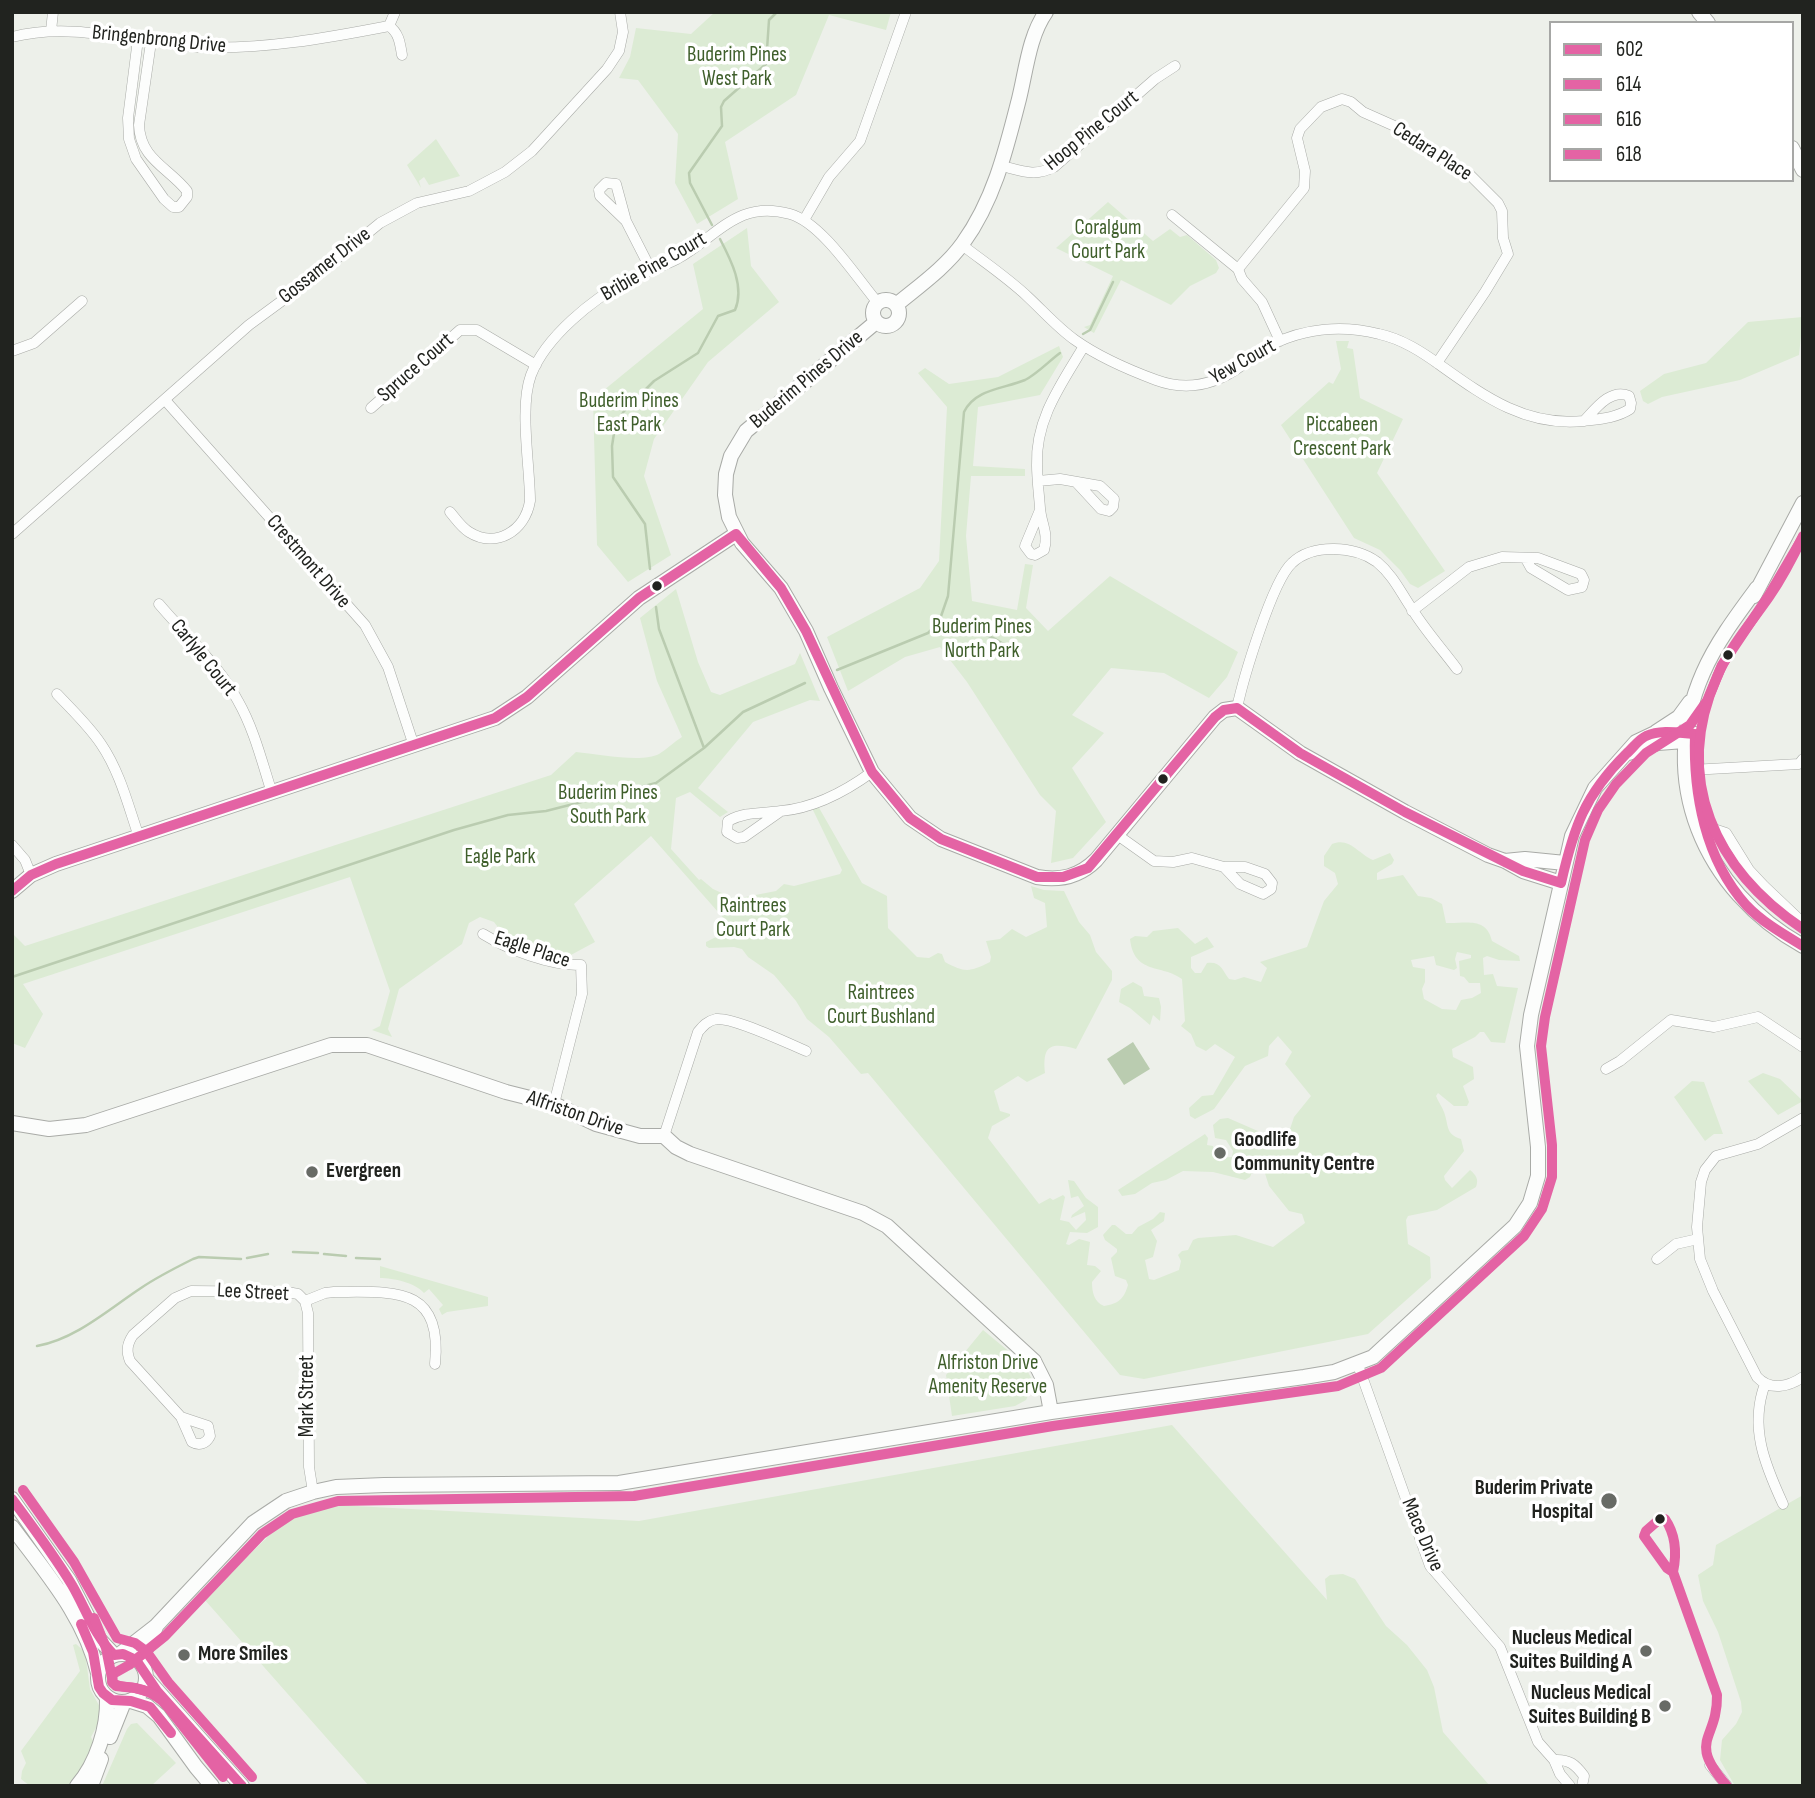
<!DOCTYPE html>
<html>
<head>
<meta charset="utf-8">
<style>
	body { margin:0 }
	#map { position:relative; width:1815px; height:1798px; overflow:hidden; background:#edf0ea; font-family:"Sofia Sans Condensed",sans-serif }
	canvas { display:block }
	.frame { position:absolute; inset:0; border:14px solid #21231f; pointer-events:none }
	.legend { position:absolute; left:1549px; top:21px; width:245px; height:161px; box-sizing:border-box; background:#fff; border:2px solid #a6a7a5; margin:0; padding:9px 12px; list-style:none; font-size:21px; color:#21231f }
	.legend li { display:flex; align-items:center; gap:14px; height:35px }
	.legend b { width:35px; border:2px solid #a6a7a5 }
</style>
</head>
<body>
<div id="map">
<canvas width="1815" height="1798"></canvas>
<div class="frame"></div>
<ul class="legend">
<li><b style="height:9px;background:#e463a4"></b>602</li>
<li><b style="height:9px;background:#e463a4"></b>614</li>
<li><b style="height:9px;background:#e463a4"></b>616</li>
<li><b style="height:9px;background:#e463a4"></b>618</li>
</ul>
</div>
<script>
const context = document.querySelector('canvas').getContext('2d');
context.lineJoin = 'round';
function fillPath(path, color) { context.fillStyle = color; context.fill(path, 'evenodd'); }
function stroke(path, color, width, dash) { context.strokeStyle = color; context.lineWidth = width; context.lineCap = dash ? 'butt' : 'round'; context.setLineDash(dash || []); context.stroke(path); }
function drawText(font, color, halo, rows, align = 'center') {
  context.font = font + ' "Sofia Sans Condensed",sans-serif'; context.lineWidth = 7; context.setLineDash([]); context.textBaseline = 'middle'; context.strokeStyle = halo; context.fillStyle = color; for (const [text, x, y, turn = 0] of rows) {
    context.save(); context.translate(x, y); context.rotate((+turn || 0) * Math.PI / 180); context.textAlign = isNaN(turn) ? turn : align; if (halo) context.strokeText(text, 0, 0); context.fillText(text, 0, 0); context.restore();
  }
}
fillPath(new Path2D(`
	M715,12h176l-5,18 -57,-15 -33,80 -71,47 13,57 -41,25 -22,-41 3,-49 -40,-54 -19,-2 11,-21 6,-29 55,6z
	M436,139l24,37 -31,9 -5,-8 -5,4 2,7 -14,-23z
	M1108,202l45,39 17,-12 10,8 7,-2 29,25 3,8 -3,5 -26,13 -19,19 -50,-25 -27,53 -10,-6 6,-2 23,-49 -57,-28z
	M747,228l4,38 28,36 -71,60 -54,77 -10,37 27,79 -43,27 -31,-37 -4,-146 110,-90 -10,-45z
	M1803,317l-4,38 -59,25 -78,17 -14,7 -5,-3 -3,-10 24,-17 42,-11 42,-41z
	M1336,341h13l-2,7 6,1 7,49 43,21 -26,54 68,98 -27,17 -8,-4 -10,-14 -20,-20 -26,-12 -73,-113 48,-43 4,2 8,-15z
	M1059,346l4,11 -23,38 -62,12 -5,59 52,3v7h-54l-5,60 6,65 45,9 8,-46 8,1 -7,43 22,23 62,-55 128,76 -11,25 -18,21 -45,-25 -53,-5 -39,47 32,18 -32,35 34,54 -33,36 -22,5 5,-52 -16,-16 -73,-113 -27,-35 -35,10 -57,34 -21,-54 93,-49 19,-27 8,-154 -29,-34 7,-5 24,16 49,-7z
	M676,589l22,73 13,30 9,3 75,-31 5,-11 20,48 -10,-1 -57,22 -55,66 30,24 -8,5 -30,-25 -14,6 -5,51 28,31 2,-1 12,10 22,10 41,-8 8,-7 10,2 46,-12 2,-4 -30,-62 6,-2 44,77 25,13 1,32 29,29 12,1 9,-5 4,1 3,8c20,11 25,10 45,0l1,-5 -5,-16 14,-2 12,-10 14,8 21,-10 -2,-24 -11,-5 -3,-12 13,4 20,1 15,31 11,13 6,17 16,19v9l-36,69c-25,-7 -34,-4 -31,24l-18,9 -9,-6 -24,15 6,20 10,3v2l-18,10 -4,12 51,66 11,-6 3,2 10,-5 2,2 -5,23 9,2 7,8 10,-10 -1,-8 -14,6 1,-3 12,-9 -6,-10 -7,2 -3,-18 6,1 12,17 12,9v20l-11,6 -17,-1 -4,12 3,1 10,-6 11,3 -3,23 8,1 6,5 -9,11c0,10 2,20 12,24 14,-2 20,-7 24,-21l-2,-5 -11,-4 -4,-18 6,-6v-3l-12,-9 -2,-5 9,-10h3l11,9h6l6,-7 15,-8 7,-7 5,1 -1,8 -13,9 6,11 -4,16 -8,3 4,19 5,1 25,-10 2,-9 -3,-6 4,-4 6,-1 5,-10 5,-2 38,-3 37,12 32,-24 -3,-9 -13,-3 -20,-25 -6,-19 -7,-4 -6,14 -5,3 -32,-8 -30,-1 -17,9 -14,3 -17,11 -13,2 -4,-6 87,-56 3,4 -1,7 6,1 2,12 17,-1 1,-6 -7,-11 -11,-2 -2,-13 7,-6 8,-1 39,17 6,-8 3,1 2,10 4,3 5,-3 7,-21 17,-21 -26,-32 7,-12 -14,-16 -9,10 -1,10 -23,10 -31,43 -19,10 -5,-3 -1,-8 13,-12 11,-1 22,-38 -20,-13 -9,7 -10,-5 -5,-12 -10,-8 4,-5 -3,-42c-20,-15 -48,-4 -52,-40l5,-3 12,1 6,-6 25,-3 17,16 12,-7 7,10 -23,10v11l4,5h6l6,-10c14,-2 15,7 22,16l6,1 9,-3 17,5 6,-14 -7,-6 47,-15 17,-46 14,-17 -3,-11 -11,-7v-10l8,-12c18,-7 26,10 41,16l17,-7 4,7 -2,4 -15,9v7l26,-5 15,21 13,2 11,6 4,19c19,1 40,-7 46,18l27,15 1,5 -21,-1 -12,-4 -4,2 1,17 9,-1 4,12 21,2 -13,55 -14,-1 -7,-10h-4l-5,5 -23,12 1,8 20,10 1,12 -11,7 6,16 -2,4h-13l-16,-13 -2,3c2,5 6,11 8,16 5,13 1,22 17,27l3,12 -20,25 1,4 7,8 18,-18c6,5 9,9 6,17l-39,23 -29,6 -2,4 2,24 22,13 1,21 -63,56 -224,45 -24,-4 -252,-302 -7,1 -32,-37 -22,-18 -11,-18 -22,-26 -26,-18 -6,-8 -8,-2 -25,1 -3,-2v-4l12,-6 9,-10 -1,-5 -75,-85 -77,68 21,38 -26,14 -66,-22 -9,-12 -14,-5 -11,6 -7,21 -63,45 -11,40 4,8 -20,-7 8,-4 10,-35 -40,-114 -327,107 20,30 -18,34 -13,-5v-110l13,13 526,-171 25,-23c22,2 66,11 83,2 8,-5 15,-12 23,-17l-25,-56 -17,-63zM1457,952l14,3v3l-12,3 1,15 4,1 5,6h11l1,10 -9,5 -11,2 -5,10 -14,-1 -18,-10 -2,-10 3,-7v-13l-12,-2 -2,-7 23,-4 2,9 18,5 3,-2 -2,-9z
	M1133,982l9,5 2,9 15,2 2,9 -1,14 -7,-6 -3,10 -20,-17 -11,-6 2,-13z
	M1763,1073l17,6 23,22 -25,14 -30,-34z
	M1692,1081l12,1 19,52h-9l-9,7 -31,-44z
	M380,1266l108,31v9l-41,6 -5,3 -3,-6 4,-4 -14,-16 -5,4c-8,-10 -31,-15 -44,-15z
	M983,1330l40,33 11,20 -8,17 -11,6 -63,10 -6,-41z
	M1172,1425l155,175 -2,-21 5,-4 13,-1 12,5 31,47 21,19 20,25 7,17 9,45 47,54h-1121l-165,-187 85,-83 28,-12 322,17z
	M1803,1495v291h-68l-15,-26 2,-20 14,-16 6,-12 -1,-10 -23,-70 -15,-31 -5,-26 15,-10 3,-20z
	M76,1644l9,8 5,37 11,20 -2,13 -8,15 3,6 -21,43h-43l-9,-7 1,-8 4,-8 -5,-12 59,-80 -7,-26z
	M137,1723l39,40 -25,23h-49l25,-57 4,-5z`), '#dcebd4');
fillPath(new Path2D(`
	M1133,1042l17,27 -26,16 -17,-26z`), '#baccb0');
stroke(new Path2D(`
	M712,225l-22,-42 -1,-10 33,-47 -1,-19 3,-6 42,-37 3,-44 8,-8
	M1083,334l7,-4 23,-48
	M650,569l-5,-45 -32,-47 -1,-31 3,-19 9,-16 30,-30 44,-28 20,-37 17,-6c10,-23 -4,-50 -15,-71
	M656,607l3,22 45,119
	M932,630c31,-2 46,-3 73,15
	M837,670l91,-37 11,-11 9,-26 16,-184c11,-23 39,-23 61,-32 12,-6 24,-19 35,-27
	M12,977l442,-147 54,-15 38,-4 110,-28 48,-35 39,-36 62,-29
	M293,1252l25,1
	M324,1254l22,2
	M247,1258l21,-4
	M356,1258l24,1
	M37,1346c39,-7 72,-37 104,-58 16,-11 34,-20 52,-29l6,-2 42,2`), '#baccb0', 2.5);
const street = new Path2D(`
	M389,26c10,7 11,17 13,29
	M389,26l6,-14
	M51,31l2,-19
	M12,37c62,-16 124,6 186,10 64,3 129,-9 191,-21
	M138,39l-10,79 1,21 7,20 28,40 9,8h6l8,-10v-6c-18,-23 -47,-32 -48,-66l12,-83
	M1002,166c20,5 33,11 52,1l101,-88 20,-13
	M1172,215l66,54 4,10 20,23 18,39
	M804,220l25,-43 31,-36 46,-129
	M626,221l-26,-25 -1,-6 7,-7 10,1 10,37 25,49
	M962,245c22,17 46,33 66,52 16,15 30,31 47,43 24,17 54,30 81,40 30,11 59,5 85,-14 10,-7 19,-15 30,-21 34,-17 72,-20 108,-11 23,5 43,18 61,31 45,32 86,62 144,56 16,-2 32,-3 46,-12l1,-6 -2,-7c-18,-8 -33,12 -44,24
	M1238,269l66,-81 1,-17 -8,-33 3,-9 21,-22 21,-8 9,3 12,10 36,16 20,18 50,28 29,29 4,8 1,27 5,16 -23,38 -48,71
	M12,351l22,-8 48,-42
	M165,400l200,225 23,42 26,79
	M371,408l89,-78h17l59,35
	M1038,481l22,-2 40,7 14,13 -1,8 -4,4 -8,-2 -24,-26
	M1040,510l-15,36 6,8 4,1 9,-5c5,-16 -3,-27 -4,-42 -1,-14 -3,-29 -3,-43 -2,-46 25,-82 47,-119
	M450,512c6,7 11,15 19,20 27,17 56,-1 61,-31 0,-35 -11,-94 1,-126 15,-39 62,-76 97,-95 16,-8 33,-13 49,-21 40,-22 60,-60 113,-45 32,9 66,63 88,89
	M12,534l237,-209 64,-47 67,-55 37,-20 52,-12 36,-19 27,-21 75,-82 12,-18 4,-19 -3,-20
	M159,604c26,31 60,61 79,97 16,28 24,61 34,92
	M1412,611l57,-44 33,-10 36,1 43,16 3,6 -2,7 -14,3 -37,-22 -5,-9
	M57,694c15,16 32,32 44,50 19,28 27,61 38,93
	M1237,708c6,-28 35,-127 55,-145 21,-20 63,-17 85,-1 16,13 24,31 35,47 13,21 30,40 45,60
	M1691,770l108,-6 4,-5
	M781,811l-37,26 -7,1 -10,-6 1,-11c18,-10 34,-7 53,-10 33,-3 65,-20 91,-39
	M1699,833l15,-4 12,4 23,37 15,16 39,37
	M1116,834l38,27 19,1 19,-4 32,9h21l20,7 7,9 -1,6 -8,5 -23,-10 -16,-17
	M12,845l13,15 6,15
	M483,934c26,16 68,32 98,31l1,29 -28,110
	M1606,1069l14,-8 51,-41 43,7 44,-10 45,30
	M1803,1118l-45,26 -42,12 -11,14 -4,12 -4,45 3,32 13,32 44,86c13,14 31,10 46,0
	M664,1136l34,-104c5,-6 9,-11 18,-13 18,-2 71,24 90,32
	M1657,1259l19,-15 22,-5
	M305,1301l3,12 1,154 4,25
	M305,1301l20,-8 9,-1c59,0 109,-7 101,72
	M1358,1365l72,201 70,81 38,95 16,18
	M1765,1384c-16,43 0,81 18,120
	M181,1417l-51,-56c-4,-10 -3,-17 3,-26l42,-37 16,-7 96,1 11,2 7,7
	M181,1417l27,9 2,10c-4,8 -11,10 -18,6z
	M1710,1765l17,21
	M1570,1786l-10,-12 -6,-14c15,-1 21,4 30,16l-2,10`);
const secondary = new Path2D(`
	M1699,12l9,11
	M1792,148l11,22
	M873 313a13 13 0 1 1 26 0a13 13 0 1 1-26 0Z
	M896,305c23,-19 50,-38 67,-62 31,-43 43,-93 56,-144 7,-28 10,-63 27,-87
	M876,322l-130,109 -15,25 -5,18 -1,21 4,22 13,26 39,45 25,43 25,57 41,84 38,46 31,21 96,38c23,4 42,0 59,-17l119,-143 9,-7 13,-2 63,45 105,59 83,43 17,6 18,10 38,12
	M1757,588c-20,27 -41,55 -54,85 -47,107 1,218 100,273
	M1754,596l49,-93
	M1656,732l23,-15 11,-15
	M1695,740l3,60
	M1629,753l29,-10 26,-2
	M1505,861l20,-2 40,4
	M12,891l19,-16 25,-11 439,-146 32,-21 112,-99 97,-64
	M12,1123l37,6 37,-4 245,-80h36l139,47 48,12 42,20 44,12h24l12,11 14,7 173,59 24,13 147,135 12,24 5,27
	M12,1499l57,81 30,59 15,16
	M12,1527c34,46 73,90 86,146
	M98 1678a24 24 0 1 1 48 0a24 24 0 1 1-48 0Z
	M120,1654l36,-28 97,-103 33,-22 27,-9 23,-5 48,-2 235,-2 432,-71 253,-35 30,-5 39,-15 142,-131 15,-23 8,-27v-29l-11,-101 4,-31 41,-179 23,-48 41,-46 19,-9 20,-1 20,2
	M140,1662l16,-35
	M146,1678l96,108
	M131,1701l16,5 12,10 37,51 16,19
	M110,1737l14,-35
	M77,1786c20,-23 31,-59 30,-88
	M91,1786l10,-27`);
stroke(street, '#a9aba7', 11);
stroke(secondary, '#a9aba7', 16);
stroke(street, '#fcfdfc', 10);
stroke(secondary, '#fcfdfc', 14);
stroke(new Path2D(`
	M736,534l45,54 25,43 66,141 38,46 31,21 96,38h26l25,-9 127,-151 9,-7 13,-2 63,45 105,59 118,59 38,12c13,-56 23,-87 65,-129 6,-5 13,-15 20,-18 15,-7 34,-3 49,-2 -2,60 10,125 51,171 16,17 37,29 57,41
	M12,891l19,-16 25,-11 439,-146 32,-21 112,-99 97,-64
	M12,1499c21,28 42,56 60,86 14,24 22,50 42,70l9,-1 13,6 21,31 85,95
	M1661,1518l4,1c11,16 12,34 8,53l-6,-4 -23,-32 2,-5z
	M1673,1572l44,123c1,46 -31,44 10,91
	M81,1624l12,28 6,35 4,6 9,7 19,1 19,6 21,26`), '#e463a4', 10);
stroke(new Path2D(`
	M223,1777l-60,-76 -13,-9 -15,-4 -19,-2 -4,-4 1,-8 16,-9 36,-29 97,-102 30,-20 46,-13 296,-5 419,-70 285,-40 43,-18 143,-132 18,-27 10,-32v-32l-11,-99 4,-29 40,-177 13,-30 18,-26 30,-31 44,-28 17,-24 15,-36 47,-70 34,-58`), '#e463a4', 10);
stroke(new Path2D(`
	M1803,536c-10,21 -21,42 -34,61 -18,26 -40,51 -52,80 -45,102 -2,193 86,252`), '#e463a4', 10);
stroke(new Path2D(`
	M23,1490l51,72 43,76 18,5 11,8 22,31 84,95
	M94,1618l12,30 7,35c7,5 14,3 22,5 25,5 32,17 47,36`), '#e463a4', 10);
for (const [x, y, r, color] of [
	[657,586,6,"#21231f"],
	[1728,655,6,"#21231f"],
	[1163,779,6,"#21231f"],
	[1220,1153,7,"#686b66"],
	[312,1172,7,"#686b66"],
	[1609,1501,9,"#686b66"],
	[1660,1519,6,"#21231f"],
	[1646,1651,7,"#686b66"],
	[184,1655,7,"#686b66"],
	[1665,1706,7,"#686b66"]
]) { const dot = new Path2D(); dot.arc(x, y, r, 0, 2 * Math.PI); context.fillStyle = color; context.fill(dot); stroke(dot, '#fff', 2.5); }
drawText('21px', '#21231f', '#fff', [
	["Bringenbrong Drive",159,40,6],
	["Hoop Pine Court",1092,131,-39],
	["Cedara Place",1432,152,33],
	["Gossamer Drive",325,266,-38],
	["Bribie Pine Court",654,267,-30],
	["Yew Court",1243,362,-29],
	["Spruce Court",416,368,-41],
	["Buderim Pines Drive",807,380,-40],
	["Crestmont Drive",308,562,49],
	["Carlyle Court",203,658,51],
	["Eagle Place",532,950,18],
	["Alfriston Drive",575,1114,19],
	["Lee Street",253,1293,3],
	["Mark Street",308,1396,-90],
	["Mace Drive",1422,1535,67]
]);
drawText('21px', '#3f5f2b', '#fff', [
	["Buderim Pines",737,56],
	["West Park",737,80],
	["Coralgum",1108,229],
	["Court Park",1108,253],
	["Buderim Pines",629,402],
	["East Park",629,426],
	["Piccabeen",1342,426],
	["Crescent Park",1342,450],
	["Buderim Pines",982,628],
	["North Park",982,652],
	["Buderim Pines",608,794],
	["South Park",608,818],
	["Eagle Park",500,858],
	["Raintrees",753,907],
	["Court Park",753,931],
	["Raintrees",881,994],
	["Court Bushland",881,1018],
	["Alfriston Drive",988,1364],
	["Amenity Reserve",988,1388]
]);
drawText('bold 21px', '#21231f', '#fff', [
	["Goodlife",1234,1141],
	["Community Centre",1234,1165],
	["Evergreen",326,1172],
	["Buderim Private",1593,1489,"right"],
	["Hospital",1593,1513,"right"],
	["Nucleus Medical",1632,1639,"right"],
	["Suites Building A",1632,1663,"right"],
	["More Smiles",198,1655],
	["Nucleus Medical",1651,1694,"right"],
	["Suites Building B",1651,1718,"right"]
], 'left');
</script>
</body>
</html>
